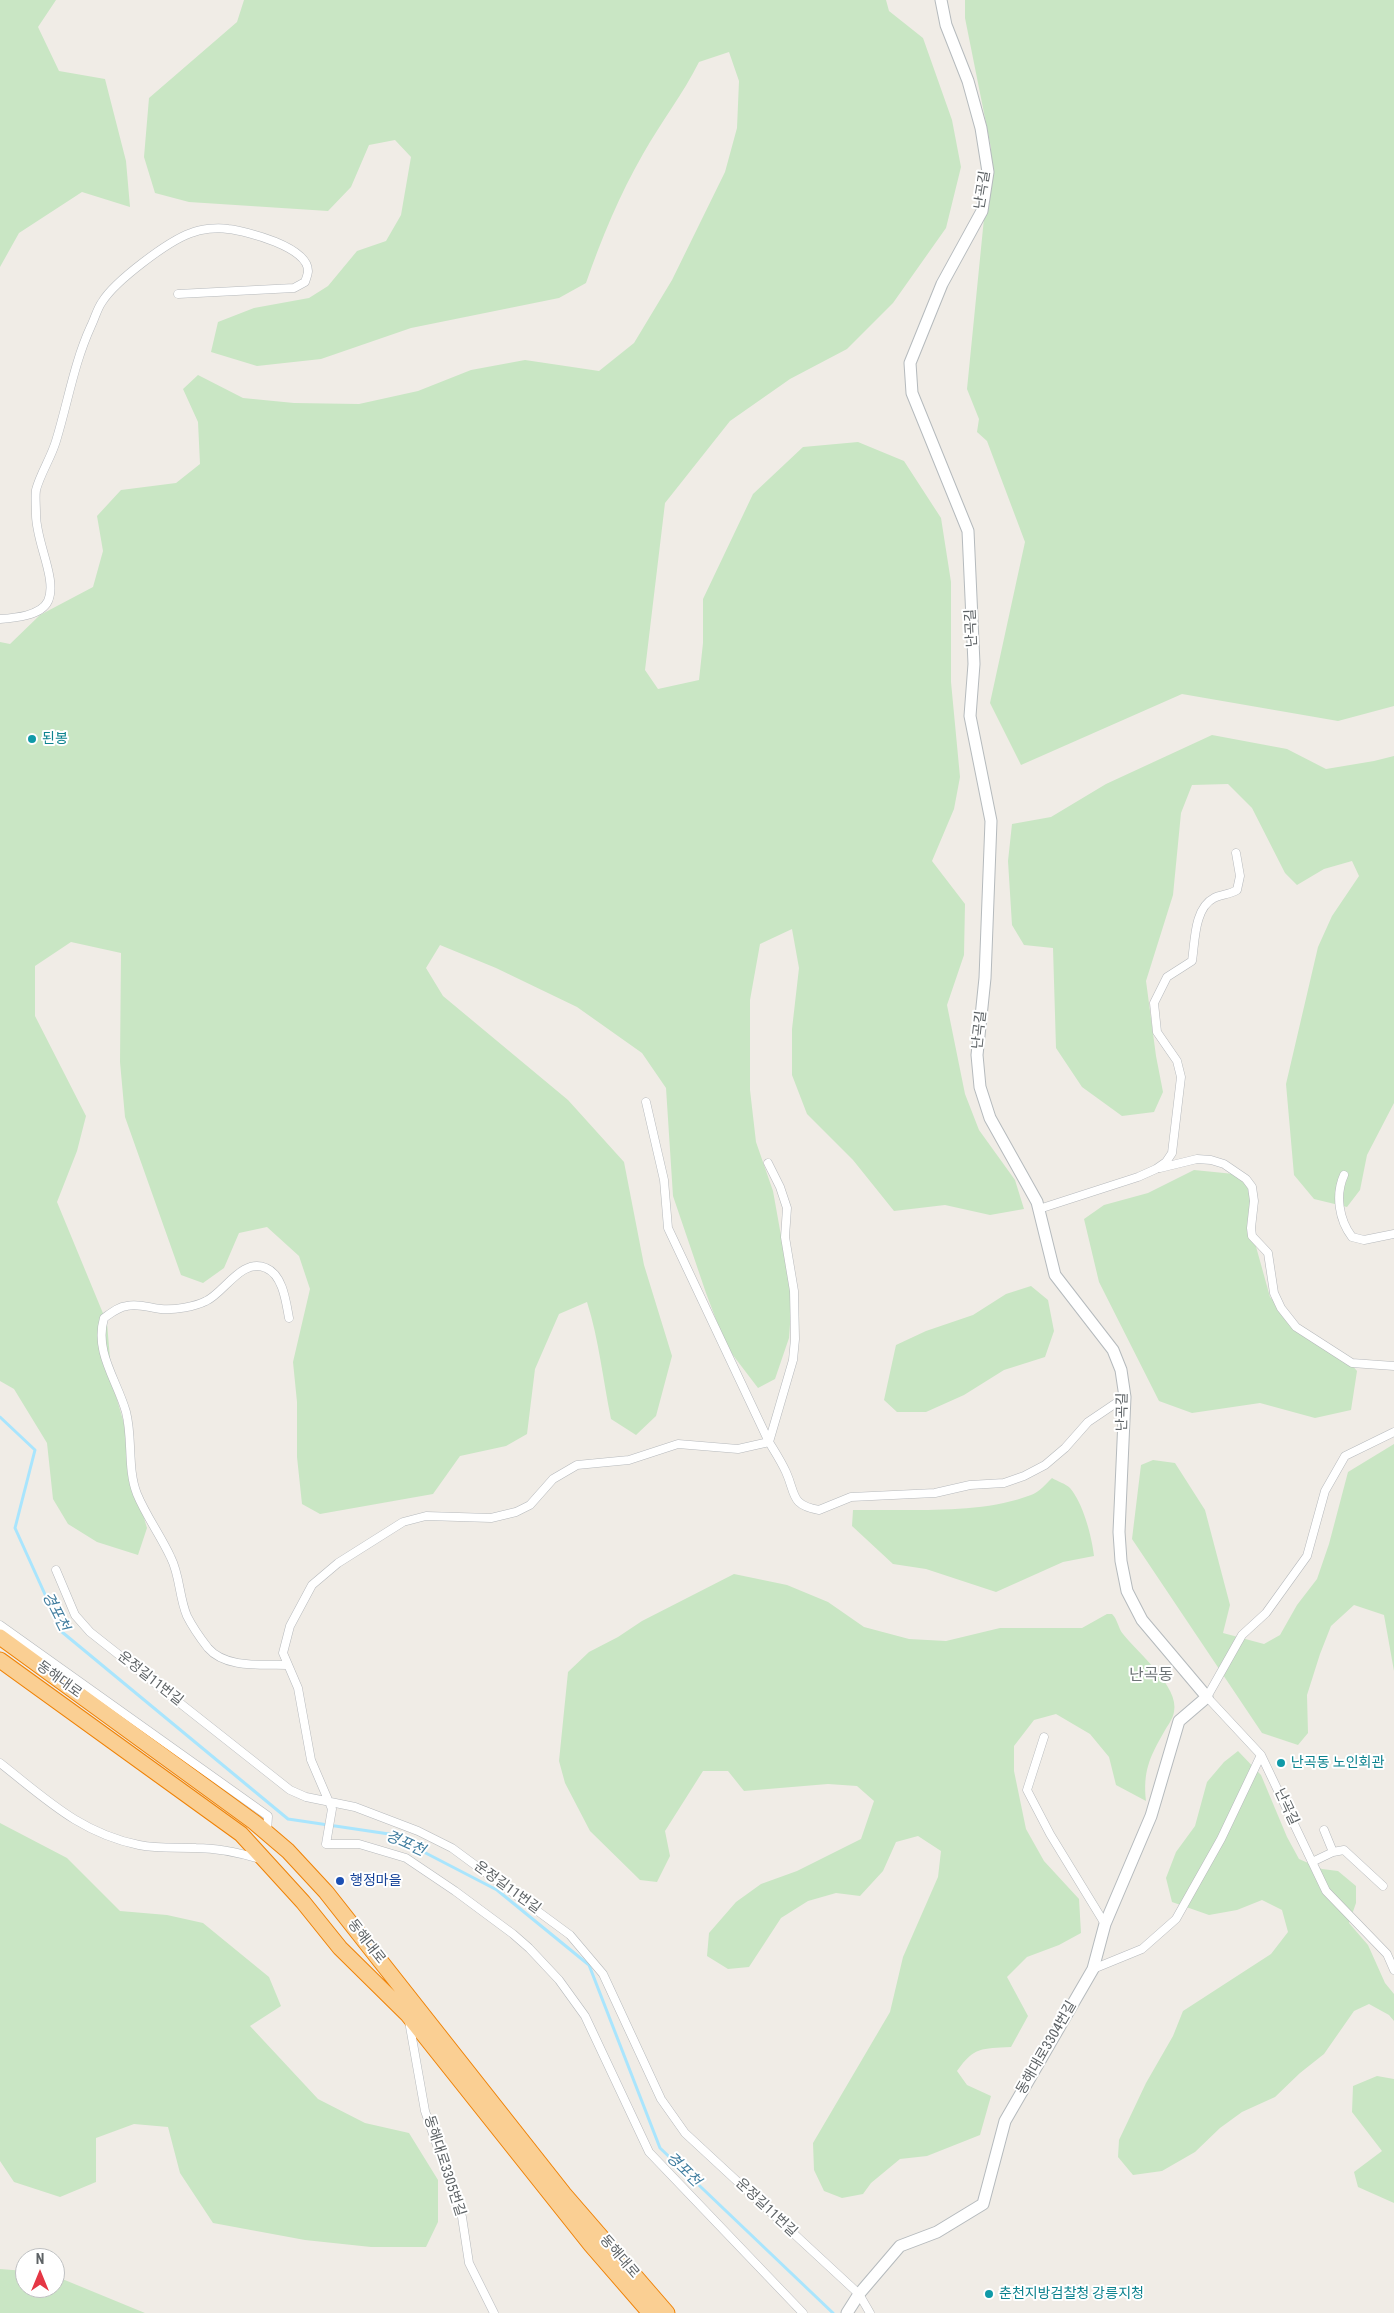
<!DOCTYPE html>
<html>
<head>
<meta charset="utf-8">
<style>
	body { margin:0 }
	#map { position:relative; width:1394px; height:2313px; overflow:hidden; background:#f0ece6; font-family:"Roboto Condensed",sans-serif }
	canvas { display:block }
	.north { position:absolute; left:15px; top:2248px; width:50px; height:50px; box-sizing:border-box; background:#fff; border:1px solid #bfc1c2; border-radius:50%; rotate:0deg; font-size:14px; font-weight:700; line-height:20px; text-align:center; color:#5e6366 }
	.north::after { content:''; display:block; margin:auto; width:18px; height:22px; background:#e53745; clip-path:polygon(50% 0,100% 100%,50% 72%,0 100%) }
</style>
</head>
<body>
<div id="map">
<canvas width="1394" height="2313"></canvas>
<div class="north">N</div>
</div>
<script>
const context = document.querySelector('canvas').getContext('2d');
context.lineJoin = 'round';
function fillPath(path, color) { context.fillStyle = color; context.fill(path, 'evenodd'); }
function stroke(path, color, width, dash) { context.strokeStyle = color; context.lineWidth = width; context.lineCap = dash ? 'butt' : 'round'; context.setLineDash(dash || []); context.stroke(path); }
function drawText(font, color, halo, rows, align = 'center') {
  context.font = font + ' "Roboto Condensed","Noto Sans KR",sans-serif'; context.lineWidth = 4; context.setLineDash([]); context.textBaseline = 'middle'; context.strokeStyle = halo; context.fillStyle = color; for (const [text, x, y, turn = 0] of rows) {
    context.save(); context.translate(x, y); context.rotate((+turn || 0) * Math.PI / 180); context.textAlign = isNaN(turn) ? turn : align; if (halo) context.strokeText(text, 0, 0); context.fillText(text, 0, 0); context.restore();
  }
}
fillPath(new Path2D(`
	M0,0h56l-18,27 21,44 46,8 21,82 4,46 -48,-15 -63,41 -19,34z
	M244,0h642l3,11 34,27 29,82 9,47 -15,61 -53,75 -46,46 -57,30 -60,42 -65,82 -20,167 13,19 41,-9 4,-37v-44l50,-105 50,-47 55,-5 46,19 37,57 10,64v100l9,95 -6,32 -22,52 33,43 -1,51 -17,50 18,89 14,36 36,50 9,29 -34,6 -45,-10 -51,6 -41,-51 -46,-46 -15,-39v-46l7,-61 -7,-39 -32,15 -10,56v90l6,52 17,49 19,106 -3,41 -14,41 -17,9 -32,-42 -20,-53 -33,-97 -7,-108 -24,-35 -65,-46 -81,-39 -56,-23 -14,23 17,28 125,104 56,62 20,103 28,91 -16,60 -20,19 -25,-16c-8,-39 -12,-79 -24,-117l-28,12 -24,55 -8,65 -21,12 -46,10 -27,38 -113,20 -18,-10 -5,-47v-55l-4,-40 17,-73 -11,-33 -32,-29 -28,6 -15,35 -21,15 -22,-8 -56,-158 -5,-55 1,-109 -50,-11 -36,24v50l51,100 -9,35 -20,51 50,121 5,59 15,52 6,47 14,47 -9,27 -41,-13 -29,-18 -15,-25 -6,-56 -33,-54 -14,-8v-739l10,2 30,-29 53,-28 10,-36 -6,-35 24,-26 55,-7 24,-19 -2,-42 -15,-33 15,-14 45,23 51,5 65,1 59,-13 53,-21 54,-10 74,11 35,-28 38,-63 53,-108 12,-44 2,-47 -10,-29 -30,10c-16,32 -38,60 -56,92 -23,40 -42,85 -57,129l-27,15 -148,30 -90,31 -64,7 -46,-14 7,-30 36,-14 55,-10 19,-12 29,-35 29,-10 15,-26 10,-58 -16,-17 -26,5 -18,42 -23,24 -139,-9 -34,-9 -11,-36 5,-59 88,-76z
	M965,0h429v706l-56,15 -156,-27 -161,71 -31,-62 35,-161 -38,-101 -10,-9 2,-13 -12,-30 24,-241 -26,-130z
	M1212,735l75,14 39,20 48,-8 20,-5v347l-27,52 -7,35 -13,17 -33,-8 -20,-24 -8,-91 32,-137 14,-31 27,-40 -7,-15 -28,8 -27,16 -12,-12 -33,-65 -24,-24 -36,1 -11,28 -8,82 -27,86 10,75 7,36 -9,20 -32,4 -40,-29 -26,-39 -3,-100 -29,-3 -12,-20 -4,-64 4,-37 39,-7 55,-33z
	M1194,1170l50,5 7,26 4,42 15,54 37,40 39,21 11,13 -6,39 -36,8 -55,-15 -68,10 -33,-12 -60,-119 -15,-63 20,-14 44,-12z
	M1031,1286l17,14 6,31 -9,26 -41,13 -40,25 -38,17h-29l-13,-12 12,-55 30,-14 47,-16 33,-21z
	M1394,1444v227l-10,-56 -30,-10 -23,21 -11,28 -13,41 1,38 -10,12 -36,-12 -130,-194 9,-74 12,-5 22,3 30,47 25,95 -7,28 41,11 16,-9 17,-30 20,-26 12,-35 19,-72z
	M1052,1478c5,3 14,6 18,10 13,15 22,49 24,68l-31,6 -67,30 -70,-23 -33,-5 -41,-38 1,-16c56,-1 126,5 178,-15 8,-3 15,-11 21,-17z
	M734,1574l53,11 41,17 36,25 45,12 37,2 54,-13h82l25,-14h5c6,6 6,14 11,20 14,18 57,53 51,78 -1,7 -7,14 -10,20 -15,26 -21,40 -18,69l-30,-16 -7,-28 -19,-23 -34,-20 -22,6 -20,26v25l12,58 18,32 35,38 2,34 -22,12 -32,12 -20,20 21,39 -17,31c-30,2 -36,-1 -54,24l10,14 24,11 -11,39 -53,21 -27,3 -29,24 -8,11 -21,4 -18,-7 -10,-21 -1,-27 77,-131 13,-55 35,-80 3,-26 -23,-15 -22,6 -13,29 -23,25 -24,-3 -28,8 -27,17 -32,49 -21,2 -21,-13 2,-23 27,-31 25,-18 36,-13 64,-32 13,-38 -17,-15 -29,-2 -84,7 -16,-20h-25l-38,60 5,25 -13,26 -17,-2 -50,-49 -25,-48 -6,-22 9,-89 21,-20 29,-15 24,-16z
	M1238,1751l23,24 26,62 12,22 23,10 16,2 18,15v17l-7,20 19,22 17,38 9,11v27l-5,-6 -20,-11 -15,7 -30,43 -24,19 -25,24 -33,15 -22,16 -25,24 -33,19 -29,4 -15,-18 1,-17 27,-57 27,-47 10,-25 88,-57 17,-22 -6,-22 -20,-10 -25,10 -28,5 -37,-13 -6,-24 10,-26 19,-26 12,-44 17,-20z
	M0,1823l67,35 53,53 47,4 36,8 66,54 12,29 -31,20 68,73 47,24 44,10 29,47v42l-12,25h-55l-66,-7 -92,-17 -33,-50 -12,-46 -34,-3 -38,14v44l-36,15 -46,-15 -14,-21z
	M1377,2076l17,3v124l-36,-16 -4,-15 28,-21 -30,-39 1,-26z
	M0,2269l25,2v17h30v-12l90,37h-145z`), '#c9e6c4');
stroke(new Path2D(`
	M0,1417l35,33 -20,78 47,104 226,187 101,15 108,56 92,75 71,183 173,165`), '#a9e5fd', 3);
const street = new Path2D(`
	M0,619c14,-1 41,-3 48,-18 10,-22 -13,-60 -12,-88 0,-7 -1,-16 0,-23 4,-16 15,-32 20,-49 12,-39 18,-78 35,-115 4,-8 6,-17 11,-24 13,-21 66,-61 89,-69 10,-4 26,-6 37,-4 19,2 80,18 80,42 0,3 -2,8 -3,11l-11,6 -116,6
	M646,1102l18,78 4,48 101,214c6,10 12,19 17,30 10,22 4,33 33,38l32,-13 84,-4 35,-8 34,-2 20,-7 21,-11 20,-17 23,-26 37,-25
	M768,1163l12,24 7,21 -2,29 9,54 1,48 -2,21 -24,82
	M1160,1168l37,-9 14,1 13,4 22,15 6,8 2,14 -3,27 1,8 16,17 6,40 7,15 15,19 56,36 42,3
	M1344,1175c-9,20 -5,45 8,62l12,3 30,-6
	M1039,1209l99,-32 18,-8 10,-7 6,-9 9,-76 -4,-16 -20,-29 -3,-29 13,-26 25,-16c3,-19 2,-53 22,-63 7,-4 15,-3 23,-8l3,-14 -4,-23
	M1394,1432l-49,24 -20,35 -18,65 -41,57 -24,22 -35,62 54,58 65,136 61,63 7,16
	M769,1442l-31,7 -60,-5 -49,16 -52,5 -24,14 -23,26 -14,7 -25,6 -65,-2 -23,6 -65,41 -26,22 -22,41 -7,27 15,35 13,72 21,49 -6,35h33l47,14 49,33 58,43 16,14 30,32 26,36 64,136 154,161
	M56,1570l19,45 15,17 200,158 16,7 49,10 63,24 34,17 118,87 33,39 58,125 24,34 174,161 11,19
	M0,1625l268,191 -1,16
	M287,1665c-24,-1 -61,4 -79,-17 -7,-9 -16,-22 -21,-32 -8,-19 -7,-40 -16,-58 -10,-22 -25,-42 -34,-64 -10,-25 -4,-55 -11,-82 -9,-32 -32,-60 -22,-94 7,-5 14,-11 23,-12 11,-3 23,2 34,3 14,1 33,-2 45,-8 18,-8 36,-44 60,-33 17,7 20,34 23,50
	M1044,1737l-17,53 23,44 55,90
	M0,1763c46,36 80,70 139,82 20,4 38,2 57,3 21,0 44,5 64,11
	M1324,1830l9,22
	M1312,1862l21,-10 11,-2 39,36
	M1093,1969l49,-20 34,-30 45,-80 40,-84
	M409,2021l16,90 37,106 7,46 25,50`);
const secondary = new Path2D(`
	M847,2313l12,-19 41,-48 37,-14 46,-28 22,-83 88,-152 12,-45 46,-108 28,-95 28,-24 -65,-77 -15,-29 -6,-30 -2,-29 6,-135 -4,-27 -8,-20 -58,-75 -18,-73 -47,-84 -10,-31 -3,-32 8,-77 6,-157 -21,-105 4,-52 -6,-133 -56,-138 -2,-30 32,-79 40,-73 6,-39 -7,-44 -13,-47 -22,-56 -5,-25`);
const highway = new Path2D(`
	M0,1637l254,185 34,29 38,41 238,302 103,119
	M0,1660l241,174 62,68 37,46 68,67 183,230 59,68`);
stroke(street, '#b6b9bc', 9);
stroke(secondary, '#b5babd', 13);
stroke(highway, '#ef8206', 17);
stroke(street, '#fff', 8);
stroke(secondary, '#fff', 11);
stroke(highway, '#facf93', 15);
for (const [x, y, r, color] of [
	[32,739,5,"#0f9aa8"],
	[1281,1763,5,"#0f9aa8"],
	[340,1881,5,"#1a4fb4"],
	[989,2294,5,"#0f9aa8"]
]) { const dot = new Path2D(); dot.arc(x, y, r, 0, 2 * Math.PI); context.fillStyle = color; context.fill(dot); stroke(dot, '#fff', 2); }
drawText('14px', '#5e6366', '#fff', [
	["난곡길",983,190,-81],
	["난곡길",972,628,-93],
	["난곡길",980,1030,-84],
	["난곡길",1123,1412,-89],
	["운정길11번길",150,1679,38],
	["동해대로",59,1680,36],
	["난곡길",1286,1807,65],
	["운정길11번길",507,1888,36],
	["동해대로",366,1942,52],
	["동해대로3304번길",1047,2048,-60],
	["동해대로3305번길",444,2166,72],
	["운정길11번길",766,2208,43],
	["동해대로",619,2257,49]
]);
drawText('14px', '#0d838f', '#fff', [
	["된봉",42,739],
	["난곡동 노인회관",1291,1763],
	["춘천지방검찰청 강릉지청",999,2294]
], 'left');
drawText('14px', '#164399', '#fff', [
	["행정마을",350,1881]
], 'left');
drawText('italic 15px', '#3f7c9e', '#fff', [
	["경포천",55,1612,63],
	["경포천",405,1844,24],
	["경포천",683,2170,44]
]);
drawText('16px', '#6f7578', '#fff', [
	["난곡동",1151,1676]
]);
</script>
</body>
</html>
